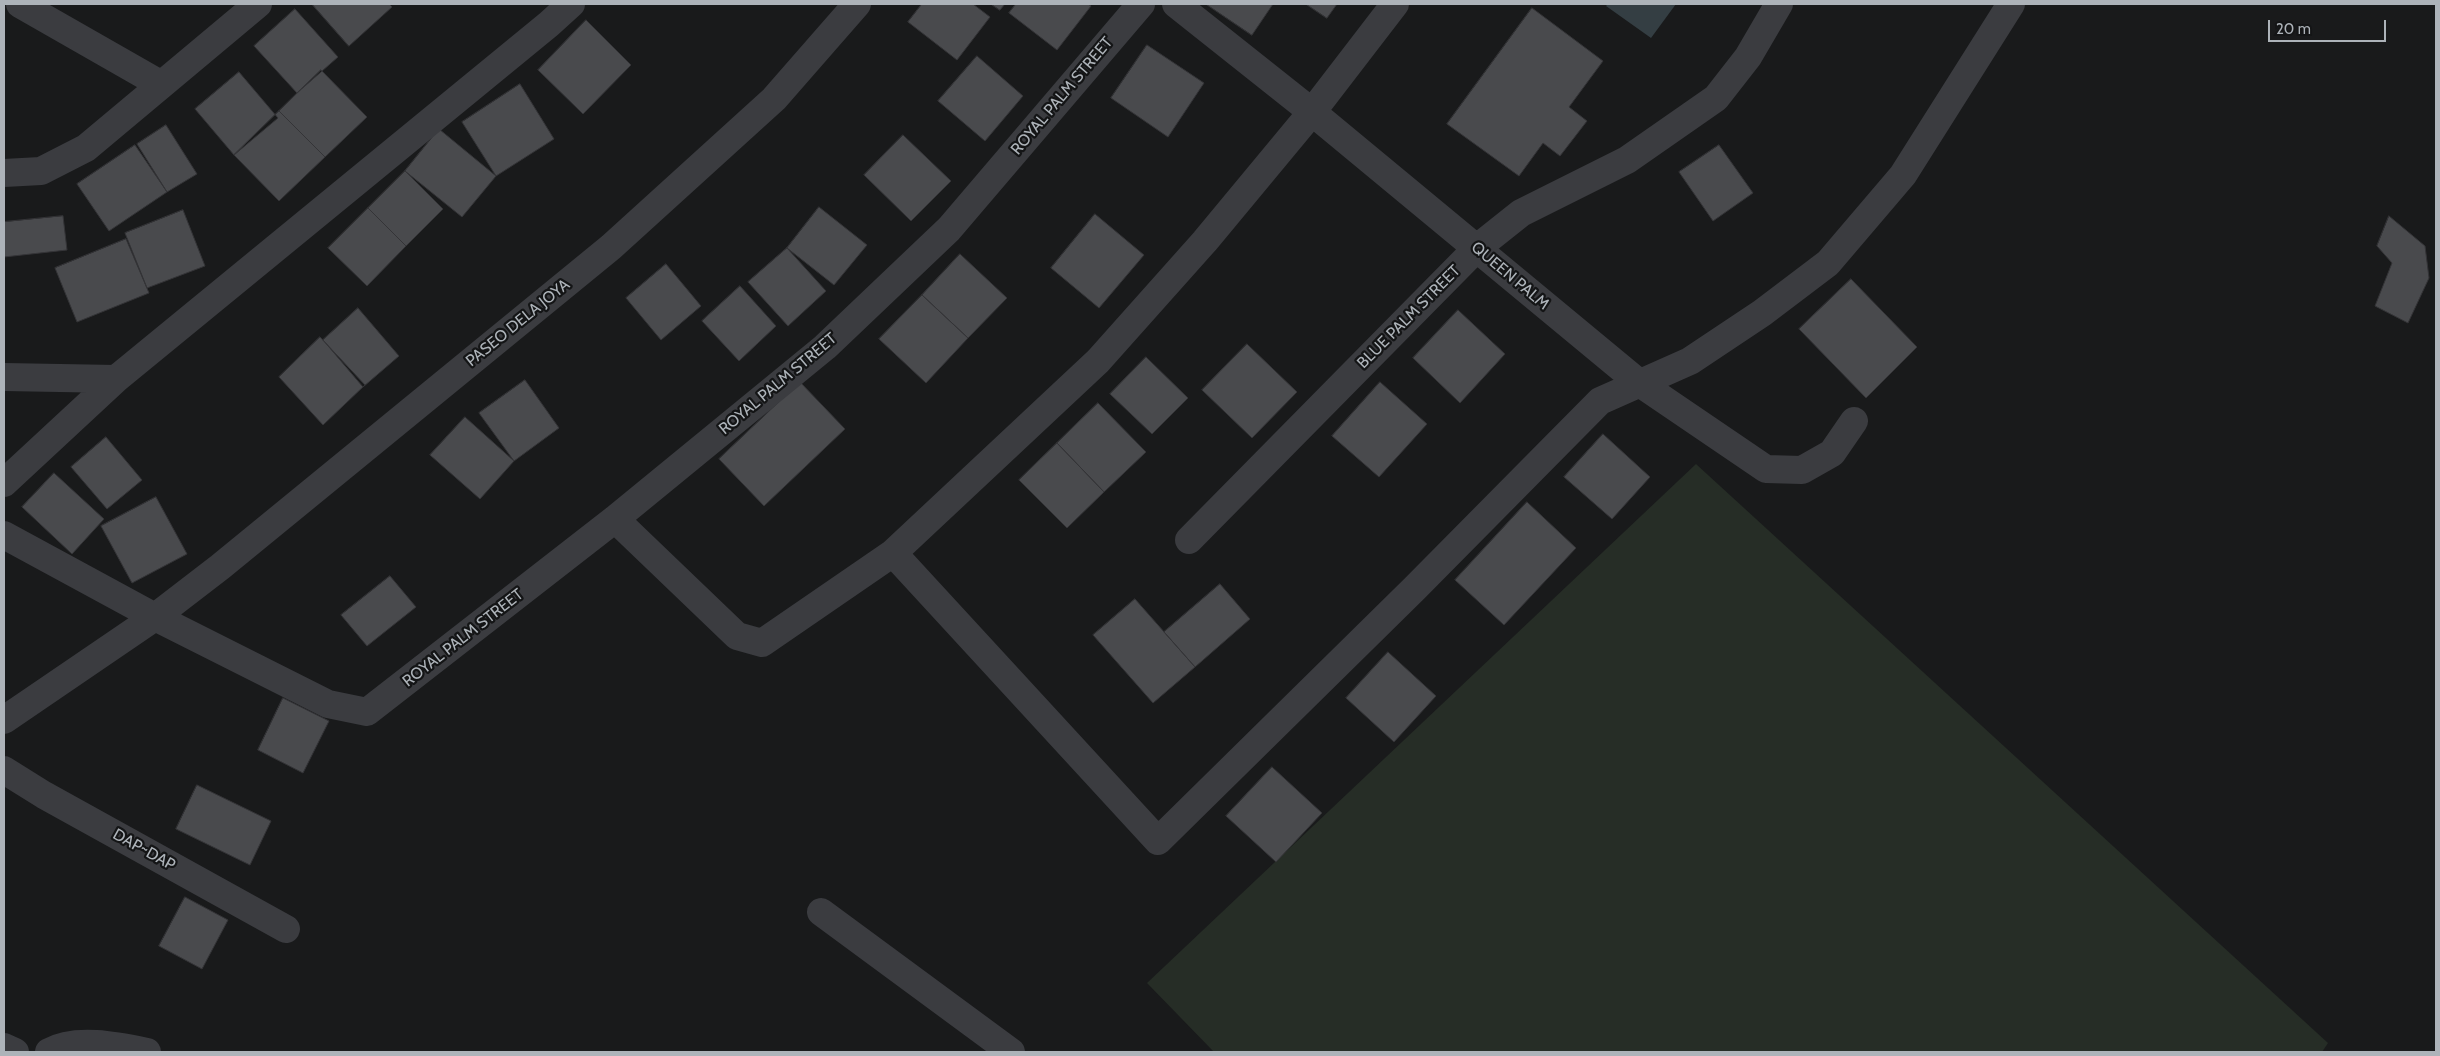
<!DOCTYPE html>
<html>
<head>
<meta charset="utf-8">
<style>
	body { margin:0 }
	#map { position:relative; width:2440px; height:1056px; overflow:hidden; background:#191a1b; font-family:Cabin,sans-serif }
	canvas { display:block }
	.frame { position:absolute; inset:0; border:5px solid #adb3b9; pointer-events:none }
	.scale { position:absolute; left:2268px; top:20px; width:118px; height:22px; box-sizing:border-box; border:2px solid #adb3b9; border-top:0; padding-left:6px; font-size:15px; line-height:18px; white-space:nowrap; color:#adb3b9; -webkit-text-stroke:4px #141516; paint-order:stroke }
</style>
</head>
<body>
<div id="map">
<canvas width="2440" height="1056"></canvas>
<div class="frame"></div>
<div class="scale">20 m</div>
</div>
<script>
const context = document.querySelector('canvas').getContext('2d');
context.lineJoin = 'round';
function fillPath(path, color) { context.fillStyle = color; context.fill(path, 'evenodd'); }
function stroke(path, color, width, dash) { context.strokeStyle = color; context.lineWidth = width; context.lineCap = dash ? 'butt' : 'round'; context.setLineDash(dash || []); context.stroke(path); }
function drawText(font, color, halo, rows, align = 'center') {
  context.font = font + ' Cabin,sans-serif'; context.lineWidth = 4.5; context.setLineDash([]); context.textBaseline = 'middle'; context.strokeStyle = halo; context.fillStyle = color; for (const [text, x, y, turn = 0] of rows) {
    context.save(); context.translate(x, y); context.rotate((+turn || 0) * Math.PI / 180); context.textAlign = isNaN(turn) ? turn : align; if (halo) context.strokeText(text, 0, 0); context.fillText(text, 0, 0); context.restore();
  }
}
fillPath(new Path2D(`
	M1696,464l632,579 -6,9h-1108l-67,-69z`), '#262d26');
fillPath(new Path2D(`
	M1608,4h68l-25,34 -45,-32z`), '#343e43');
const building = new Path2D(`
	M312,4h77l3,3 -43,39z
	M922,4h51l17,13 -33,43 -49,-38z
	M991,4h14l-5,6z
	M1016,4h72l3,2 -34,44 -48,-37z
	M1206,4h67l-21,31z
	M1306,4h31l-10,14z
	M1532,8l71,53 -34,46 18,14 -27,35 -17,-13 -24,33 -72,-52z
	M295,9l43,48 -41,36 -43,-47z
	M586,20l45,45 -48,49 -45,-44z
	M1147,45l57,38 -36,54 -57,-39z
	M977,56l46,40 -38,45 -47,-40z
	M321,70l46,47 -42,40 -46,-46z
	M239,72l39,46 -44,37 -39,-46z
	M520,84l34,55 -58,37 -34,-54z
	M279,111l46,46 -46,44 -45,-46z
	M166,125l31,49 -30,18 -30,-48z
	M439,129l57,47 -34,41 -57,-46z
	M903,135l48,46 -40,40 -47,-46z
	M135,145l32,47 -58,39 -32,-47z
	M1719,145l34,48 -40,28 -34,-49z
	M405,171l38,38 -37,37 -38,-38z
	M819,207l48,38 -33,40 -47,-37z
	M368,208l38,38 -39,40 -39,-38z
	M183,210l22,56 -58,22 -22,-55z
	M1095,214l49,41 -45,53 -48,-40z
	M63,216l4,34 -63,7v-35z
	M2389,216l36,30 4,32 -21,45 -33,-17 17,-43 -15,-17z
	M126,239l23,54 -72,29 -22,-54z
	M787,248l39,43 -38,35 -40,-44z
	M960,254l47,44 -39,40 -46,-43z
	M666,264l35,42 -40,34 -35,-42z
	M1851,279l66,68 -51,51 -67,-69z
	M740,286l36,40 -37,35 -37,-40z
	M922,295l46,43 -42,45 -47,-44z
	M358,308l41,48 -36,31 -40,-47z
	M1458,310l47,44 -45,49 -47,-45z
	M320,337l45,48 -42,40 -44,-48z
	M1247,344l50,48 -45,46 -50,-48z
	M1146,357l42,41 -36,36 -42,-40z
	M525,380l34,48 -45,33 -35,-48z
	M800,382l45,47 -81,77 -45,-47z
	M1380,382l47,42 -48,53 -47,-41z
	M1098,403l48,49 -42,40 -47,-49z
	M465,417l49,44 -34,38 -50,-44z
	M1603,434l47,43 -38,42 -48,-42z
	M106,437l36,43 -35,29 -36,-42z
	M1057,443l47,49 -37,36 -48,-48z
	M54,473l50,46 -32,35 -50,-47z
	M156,497l31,57 -55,29 -31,-57z
	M1527,502l49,46 -72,77 -49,-45z
	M390,576l26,31 -49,39 -26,-31z
	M1220,584l30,35 -55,48 -31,-35z
	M1135,599l60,68 -42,36 -60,-68z
	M1388,652l48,44 -42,46 -48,-44z
	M283,698l46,23 -26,52 -45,-23z
	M1272,767l50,46 -46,49 -50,-46z
	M197,785l74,36 -21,44 -74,-36z
	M185,897l43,23 -26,49 -43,-23z`);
fillPath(building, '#494a4d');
stroke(building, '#343437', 1);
stroke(new Path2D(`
	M20,4l140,80
	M1176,4l136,108 326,270 128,87 36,1 30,-17 22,-32
	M4,173l37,-2 45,-23 172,-144
	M4,377l112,2
	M4,483l112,-104 433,-355 22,-20
	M615,519l122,117 25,7 131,-90 205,-192 107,-120 107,-129 83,-108
	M4,535l151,82 173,87 39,8 248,-193 210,-172 124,-118 192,-225
	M1189,540l288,-292 44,-35 106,-53 89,-62 32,-41 31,-53
	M893,553l265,288 257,-253 185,-187 90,-40 72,-48 66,-50 75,-88 108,-171
	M4,720l151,-103 65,-50 391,-320 163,-148 83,-95
	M4,770l40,25 242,134
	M821,912l190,140
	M4,1047l11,5
	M49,1052c27,-15 69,-6 98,0`), '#3b3c40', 28);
drawText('16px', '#adb3b9', '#141516', [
	["ROYAL PALM STREET",1062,96,-50],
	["QUEEN PALM",1510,276,40],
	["BLUE PALM STREET",1409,317,-45],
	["PASEO DELA JOYA",518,323,-39],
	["ROYAL PALM STREET",778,384,-40],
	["ROYAL PALM STREET",463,638,-38],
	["DAP~DAP",144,850,29]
]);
</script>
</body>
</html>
